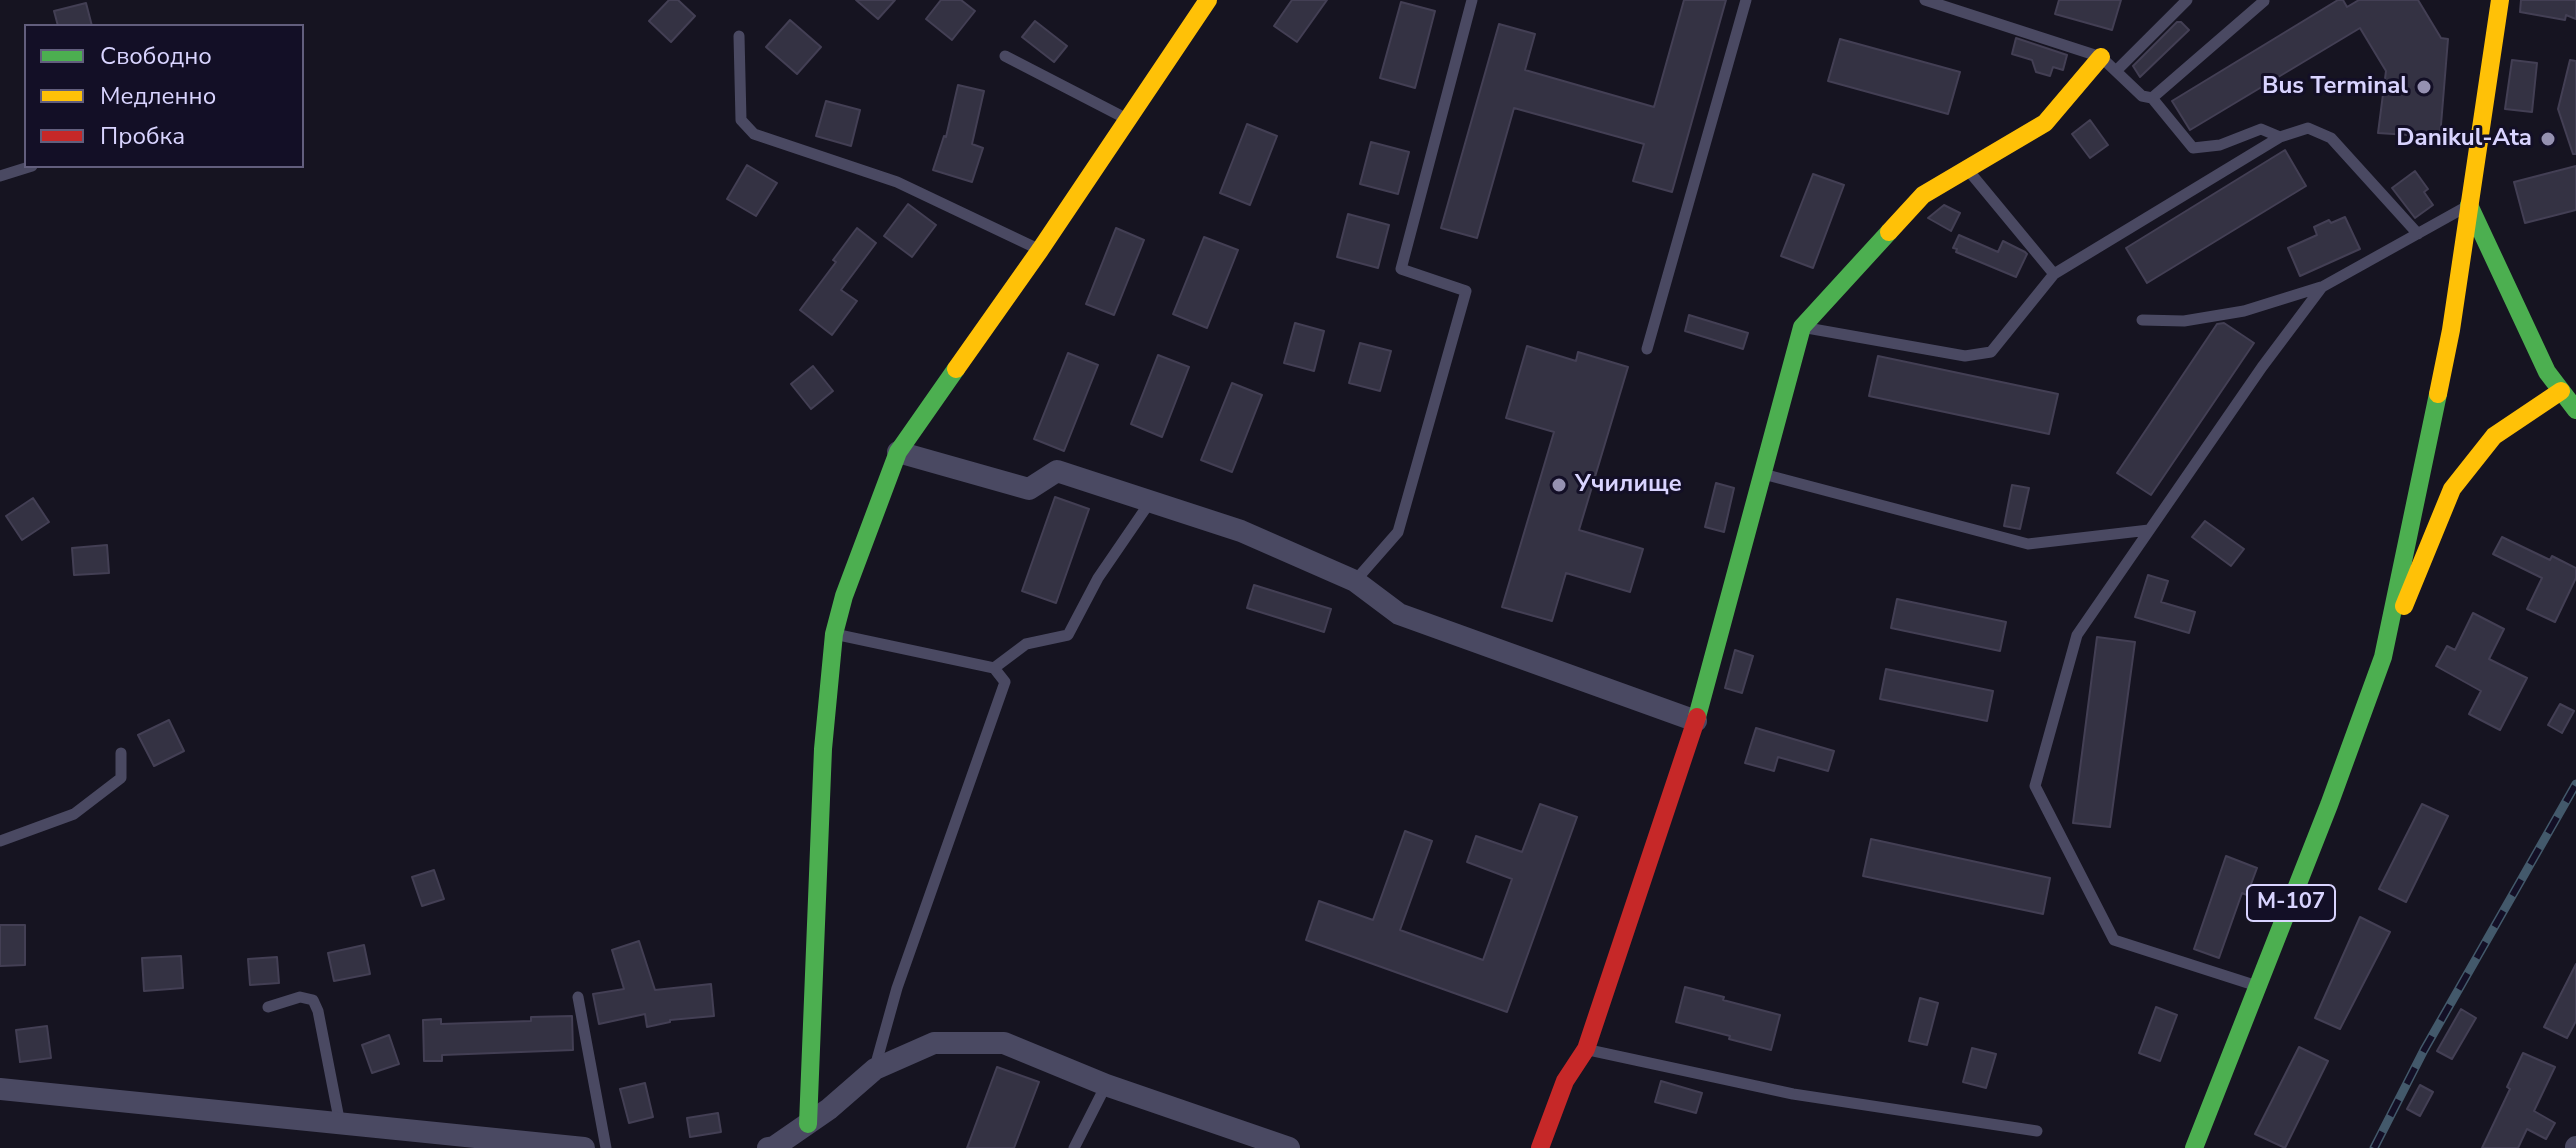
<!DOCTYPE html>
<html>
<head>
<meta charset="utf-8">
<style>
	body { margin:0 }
	#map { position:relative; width:2576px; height:1148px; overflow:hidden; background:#161421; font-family:"Nunito Sans",sans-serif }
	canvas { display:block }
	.legend { position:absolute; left:24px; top:24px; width:280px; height:144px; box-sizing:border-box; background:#130f26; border:2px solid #625e7d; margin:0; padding:10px 14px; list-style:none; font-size:24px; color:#d9d4ff }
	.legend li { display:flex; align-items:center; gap:16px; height:40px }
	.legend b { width:40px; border:2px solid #625e7d }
</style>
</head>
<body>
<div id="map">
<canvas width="2576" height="1148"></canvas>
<ul class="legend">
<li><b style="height:10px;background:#4caf50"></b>Свободно</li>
<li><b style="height:10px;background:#ffc107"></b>Медленно</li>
<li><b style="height:10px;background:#c62828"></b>Пробка</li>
</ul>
</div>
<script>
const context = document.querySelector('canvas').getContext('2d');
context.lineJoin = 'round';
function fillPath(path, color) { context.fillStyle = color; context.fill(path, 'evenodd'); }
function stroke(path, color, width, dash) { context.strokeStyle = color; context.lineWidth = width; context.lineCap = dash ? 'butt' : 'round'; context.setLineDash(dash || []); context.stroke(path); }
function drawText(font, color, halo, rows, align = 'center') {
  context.font = font + ' "Nunito Sans",sans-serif'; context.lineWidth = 6; context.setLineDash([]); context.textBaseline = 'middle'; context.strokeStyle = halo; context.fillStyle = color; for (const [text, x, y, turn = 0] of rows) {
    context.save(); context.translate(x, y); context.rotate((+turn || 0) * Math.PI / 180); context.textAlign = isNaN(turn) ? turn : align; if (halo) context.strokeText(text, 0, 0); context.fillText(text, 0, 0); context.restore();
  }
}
const building = new Path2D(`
	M669,0h9l17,16 -24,26 -22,-21z
	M856,0h39l-17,19z
	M941,0h20l14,11 -23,29 -26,-21z
	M1292,0h35l-30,42 -23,-16z
	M1684,0h42l-54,192 -39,-11 11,-37 -130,-36 -37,130 -36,-10 58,-204 36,10 -10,36 129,37z
	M2059,0h62l-9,30 -57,-16z
	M2338,0h5l4,7 12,-7h59l23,38 7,1 -8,98 -62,-4 8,-62 -26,-43 -170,102 -18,-29z
	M2521,0h55v19l-10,-4 -1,5 -45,-8z
	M1401,2l34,9 -20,77 -35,-10z
	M86,3l6,23h-34l-4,-15z
	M790,20l31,27 -24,27 -31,-27z
	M1035,21l32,25 -13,16 -32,-25z
	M2177,22h4l8,8 -49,47 -7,-11z
	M2016,38l51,17 -4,15 -10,-3 -3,9 -14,-4 -4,-12 -20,-6z
	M1840,39l120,33 -12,42 -120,-33z
	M2512,60l25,3 -5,49 -27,-3z
	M2570,60l6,1v93h-3l-15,-45z
	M958,85l26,6 -12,53 11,4 -11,34 -39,-12 11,-34 2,1z
	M826,101l34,9 -9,36 -35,-10z
	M2090,120l18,25 -18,13 -18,-24z
	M1247,124l30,12 -27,69 -30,-12z
	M1371,142l38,10 -11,42 -38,-10z
	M2285,150l21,36 -159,97 -21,-35z
	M747,165l30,18 -21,33 -29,-17z
	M2576,166v44l-51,13 -11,-41z
	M2415,171l13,18 -4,3 9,13 -18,13 -23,-30z
	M1813,174l31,11 -31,83 -32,-12z
	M908,204l28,21 -24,32 -28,-21z
	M1944,205l16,8 -9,18 -23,-13z
	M1348,214l41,11 -11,43 -41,-11z
	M2345,217l15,32 -60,27 -12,-28 29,-13 -3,-8 15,-7 2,3z
	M857,228l19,15 -35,47 16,11 -25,34 -32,-25 36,-48 -3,-2z
	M1116,228l28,12 -30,75 -28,-11z
	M1959,235l39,17 5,-11 22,11 2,2 -11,23 -60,-25 1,-3 -4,-1z
	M1204,237l34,13 -31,78 -34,-14z
	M1689,315l59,18 -5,16 -58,-18z
	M1295,323l29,8 -10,40 -30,-8z
	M2224,323l30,20 -103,152 -34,-22 100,-149z
	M1360,343l31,8 -11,40 -31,-8z
	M1527,346l49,15 2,-9 50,15 -49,163 64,19 -13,43 -64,-19 -14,48 -50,-14 52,-175 -48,-14z
	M1068,353l30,12 -34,86 -30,-12z
	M1158,355l31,12 -27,70 -31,-13z
	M1878,356l180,38 -9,40 -180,-38z
	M813,366l20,25 -22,18 -20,-25z
	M1232,383l30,12 -30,77 -31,-12z
	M1716,483l18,5 -10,44 -19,-5z
	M2012,485l17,3 -9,41 -16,-3z
	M1055,497l34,12 -33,94 -34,-12z
	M33,498l16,24 -27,18 -16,-24z
	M2205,521l39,28 -13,17 -39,-29z
	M2502,537l48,23 2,-4 24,12v10l-21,44 -28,-13 15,-31 -49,-24z
	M107,545l2,28 -35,2 -2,-27z
	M2148,575l20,6 -7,21 34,10 -6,21 -54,-16z
	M1254,585l77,24 -7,23 -77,-24z
	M1897,599l109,23 -6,29 -109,-23z
	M2473,613l31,16 -15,30 38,19 -27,52 -31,-16 12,-23 -45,-25 11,-20 8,4z
	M2097,637l38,5 -25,185 -37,-4z
	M1735,650l18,6 -11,37 -17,-5z
	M1886,669l107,22 -6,30 -107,-22z
	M2560,704l14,7 -12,22 -14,-8z
	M169,720l15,31 -30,15 -16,-31z
	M1756,728l78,23 -6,20 -50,-14 -4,14 -29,-8z
	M1540,804l37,13 -70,195 -201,-72 13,-39 54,19 32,-89 27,10 -32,89 83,30 29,-81 -45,-17 9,-26 46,16z
	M2422,804l26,12 -42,86 -27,-13z
	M1871,839l179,39 -7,36 -180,-38z
	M2226,856l31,12 -10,27 -5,-2 -23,65 -25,-9z
	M434,870l10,29 -22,7 -10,-29z
	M2360,917l30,15 -50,97 -25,-11z
	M0,925h25v40l-25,1z
	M639,941l16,49 56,-6 3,32 -44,4v2l-23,5 -2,-13 -46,10 -6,-30 31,-5 -12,-39z
	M364,945l6,29 -36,7 -6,-28z
	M181,956l2,32 -39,3 -2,-33z
	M277,957l2,26 -29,2 -2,-26z
	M2576,964v57l-9,17 -23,-11z
	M1685,987l39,10 -1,3 57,15 -9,35 -42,-11 1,-3 -54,-14z
	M1920,998l18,5 -11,42 -18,-4z
	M2156,1007l21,8 -17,46 -21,-8z
	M2461,1009l15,9 -24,41 -15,-8z
	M572,1016l1,34 -131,5v6h-18l-1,-41 18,-1v5l90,-3v-4z
	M47,1026l4,32 -31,4 -4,-32z
	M389,1035l10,29 -27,9 -10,-28z
	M2299,1047l29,14 -43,87 -30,-14z
	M1972,1048l24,6 -10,34 -23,-6z
	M2523,1053l32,14 -21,44 21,12 -9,16 -19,-10 -9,19h-36l28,-59 -3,-2z
	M997,1067l42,15 -25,66h-47z
	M1661,1081l41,12 -6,20 -41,-11z
	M645,1083l8,34 -24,6 -9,-34z
	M2420,1085l13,7 -13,24 -13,-7z
	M718,1113l3,19 -31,5 -3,-19z`);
fillPath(building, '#343243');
stroke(building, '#433f54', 2);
stroke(new Path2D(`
	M1925,0l176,57 41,39 10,2 112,-97
	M739,36l2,84 13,14 143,48 139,66
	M1005,56l120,62
	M2116,71l71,-71
	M2152,98l41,50 27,-3 41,-16 19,8
	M1968,170l86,104
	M0,176l32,-10
	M2142,320l42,1 60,-10 77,-24
	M1807,328l158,28 26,-4 63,-78 226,-137 28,-9 23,10 87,96
	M1647,349l99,-349
	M1767,475l261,69 121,-14
	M1355,581l43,-49 68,-241 -65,-22 71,-269
	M839,635l155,33 11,14 -108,306 -22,79
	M994,668l32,-24 42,-9 30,-57 52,-76
	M0,841l74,-27 47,-36v-25
	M2254,985l-140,-45 -79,-154 42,-151 185,-268 60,-80 140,-78
	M578,997l28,151
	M268,1007l32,-10 13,3 5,11 22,113
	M1589,1050l204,44 244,37
	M1074,1148l32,-63`), '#4a4962', 11);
stroke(new Path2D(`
	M898,452l131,37 28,-18 184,60 114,50 44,33 297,107
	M0,1089l584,59
	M768,1148l6,-1 55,-38 46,-40 59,-26h70l102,42 183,63
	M2576,1148v-1`), '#4a4962', 22);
stroke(new Path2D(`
	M2469,205l78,167 29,38
	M1697,717l105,-390 87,-95
	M808,1124l15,-375 11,-115 10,-38 54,-144 58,-83
	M2194,1148l135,-343 54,-148 55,-263`), '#4caf50', 18);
stroke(new Path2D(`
	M1889,232l34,-37 122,-72 56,-66
	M956,369l84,-119 168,-250
	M2438,394l13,-64 49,-330
	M2404,606l48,-117 42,-53 67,-45`), '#ffc107', 18);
stroke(new Path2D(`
	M1540,1148l25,-67 21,-32 111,-332`), '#c62828', 18);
const rail = new Path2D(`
	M2374,1148l50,-98 152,-266`);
stroke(rail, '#43596b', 9);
stroke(rail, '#130f26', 6, [18]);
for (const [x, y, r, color] of [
	[2424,87,8,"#9591b1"],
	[2548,139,8,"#9591b1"],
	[1559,485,8,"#9591b1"]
]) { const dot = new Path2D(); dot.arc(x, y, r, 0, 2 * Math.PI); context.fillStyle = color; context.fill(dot); stroke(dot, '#130f26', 3); }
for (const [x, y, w] of [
	[2291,903,88]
]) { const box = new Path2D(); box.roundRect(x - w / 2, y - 18, w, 36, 6); context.fillStyle = '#130f26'; context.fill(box); stroke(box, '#d9d4ff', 2); }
drawText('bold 22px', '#d9d4ff', null, [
	["М-107",2291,903]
]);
drawText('bold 24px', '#d9d4ff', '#130f26', [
	["Bus Terminal",2408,87],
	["Danikul-Ata",2532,139],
	["Училище",1575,485,"left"]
], 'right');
</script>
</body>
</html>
